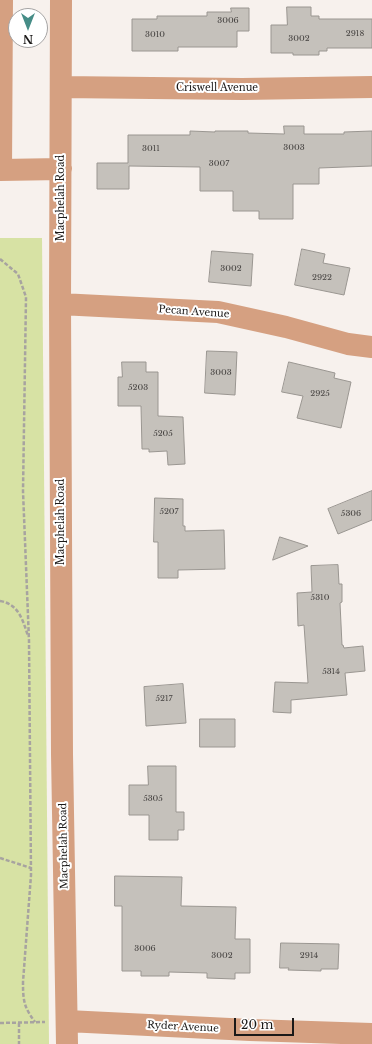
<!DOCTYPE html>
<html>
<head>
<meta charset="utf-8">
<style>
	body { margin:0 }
	#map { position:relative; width:372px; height:1044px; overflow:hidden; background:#f7f1ed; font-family:"Libre Baskerville",serif }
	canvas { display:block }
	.north { position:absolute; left:8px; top:8px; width:40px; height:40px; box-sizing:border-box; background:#fff; border:1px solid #a4a3a3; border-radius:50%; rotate:180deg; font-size:11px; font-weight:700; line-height:16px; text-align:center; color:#1b1918 }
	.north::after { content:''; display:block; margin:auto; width:14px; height:18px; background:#468d87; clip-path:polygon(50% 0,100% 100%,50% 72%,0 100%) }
	.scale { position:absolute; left:234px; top:1018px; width:60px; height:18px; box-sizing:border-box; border:2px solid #1b1918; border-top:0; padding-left:5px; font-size:12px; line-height:14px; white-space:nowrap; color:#1b1918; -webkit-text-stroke:3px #fff; paint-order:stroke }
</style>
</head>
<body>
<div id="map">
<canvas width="372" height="1044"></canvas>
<div class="north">N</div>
<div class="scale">20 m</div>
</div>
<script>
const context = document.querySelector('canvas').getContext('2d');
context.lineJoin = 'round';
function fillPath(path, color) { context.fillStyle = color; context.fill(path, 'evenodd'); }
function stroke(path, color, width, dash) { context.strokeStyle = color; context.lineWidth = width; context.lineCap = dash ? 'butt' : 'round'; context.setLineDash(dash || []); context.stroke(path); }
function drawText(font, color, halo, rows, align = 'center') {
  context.font = font + ' "Libre Baskerville",serif'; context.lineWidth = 4; context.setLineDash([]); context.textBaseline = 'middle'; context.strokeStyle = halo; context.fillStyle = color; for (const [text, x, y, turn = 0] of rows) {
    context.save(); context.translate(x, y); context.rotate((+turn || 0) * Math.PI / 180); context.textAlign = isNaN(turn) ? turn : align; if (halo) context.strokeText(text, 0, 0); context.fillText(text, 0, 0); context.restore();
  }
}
fillPath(new Path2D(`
	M0,238h42l7,806h-49z`), '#d7e2a4');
const building = new Path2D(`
	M287,7h24v9h8v3h53v29h-45v3h-8v4h-26v-2h-22v-28h16z
	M231,8h18v23h-12v16h-59v4h-46v-32h25v-3h50v-4h24z
	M284,126h20v8h40v-2l28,-1v35l-53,2v16h-26v35h-34v-8h-26v-20h-33v-24l-71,-1v23h-32v-26h31v-28h62v-4l25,1v-1h33v2l36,1z
	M302,249l23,5 -2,9 27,5 -6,27 -49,-10z
	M212,251l41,3 -2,32 -42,-4z
	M207,351l30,1 -2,43 -30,-2z
	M122,362h24v10h12v44l25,1 2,47 -17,1 -1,-14 -18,1v-3h-7l-1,-43h-23v-29h4z
	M289,362l46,11 -1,5 17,4 -10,46 -44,-10 6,-22 -21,-4z
	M372,491v29l-34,14 -10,-25z
	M155,498l28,1v27h2v5l39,-1 1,39 -47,1v8h-20v-36h-4z
	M280,537l28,9 -35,14z
	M338,565l1,19h3v18l-2,1 2,42h1l1,3 19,-2 2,25 -20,2 2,22 -56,5v13l-18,-1 2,-30 33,1 -4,-58 -6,1 -1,-33 15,-1 -1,-26z
	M183,684l3,39 -40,3 -2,-39z
	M200,719h35v28h-35z
	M148,766h28v46h8v18h-6v10h-29v-25h-20v-30h19z
	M115,876l67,1 -1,29 55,1 -1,32h15v34h-15v6l-28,-1v-5l-38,-1v4h-28v-5h-19v-65h-7z
	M281,943l58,1 -1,25h-17v2l-33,-1 1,-2h-9z`);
fillPath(building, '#c5c1bb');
stroke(building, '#9a9691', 1);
stroke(new Path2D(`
	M0,259l18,15 8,23 -3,194 6,150 2,234 -8,107c0,19 1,25 12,40
	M0,601c19,3 23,20 28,35
	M0,858l31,10
	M0,1023l45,-1
	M19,1023v21`), '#a7a3a0', 2.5, [4, 2]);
stroke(new Path2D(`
	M61,0l-1,304 2,450 5,290
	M61,87l181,2 130,-2
	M0,170l61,-1
	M1,170l1,-170
	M60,304l158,8 68,15 62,17 24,3
	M67,1021l183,9 122,4`), '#d5a081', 22);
drawText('8px', '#464341', null, [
	["3006",228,21],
	["2918",355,34],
	["3010",155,35],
	["3002",299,39],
	["3003",294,148],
	["3011",151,149],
	["3007",219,164],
	["3002",231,269],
	["2922",322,278],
	["3003",221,373],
	["5203",138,388],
	["2925",320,394],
	["5205",163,434],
	["5207",169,512],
	["5306",351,514],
	["5310",320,598],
	["5314",331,672],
	["5217",164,699],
	["5305",153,799],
	["3006",145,949],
	["3002",222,956],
	["2914",309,956]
]);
drawText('10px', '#1b1918', '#fff', [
	["Criswell Avenue",217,88],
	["Macphelah Road",61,198,-90],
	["Pecan Avenue",194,312,4],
	["Macphelah Road",61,522,-90],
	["Macphelah Road",64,846,-91],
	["Ryder Avenue",183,1027,3]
]);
</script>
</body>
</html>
